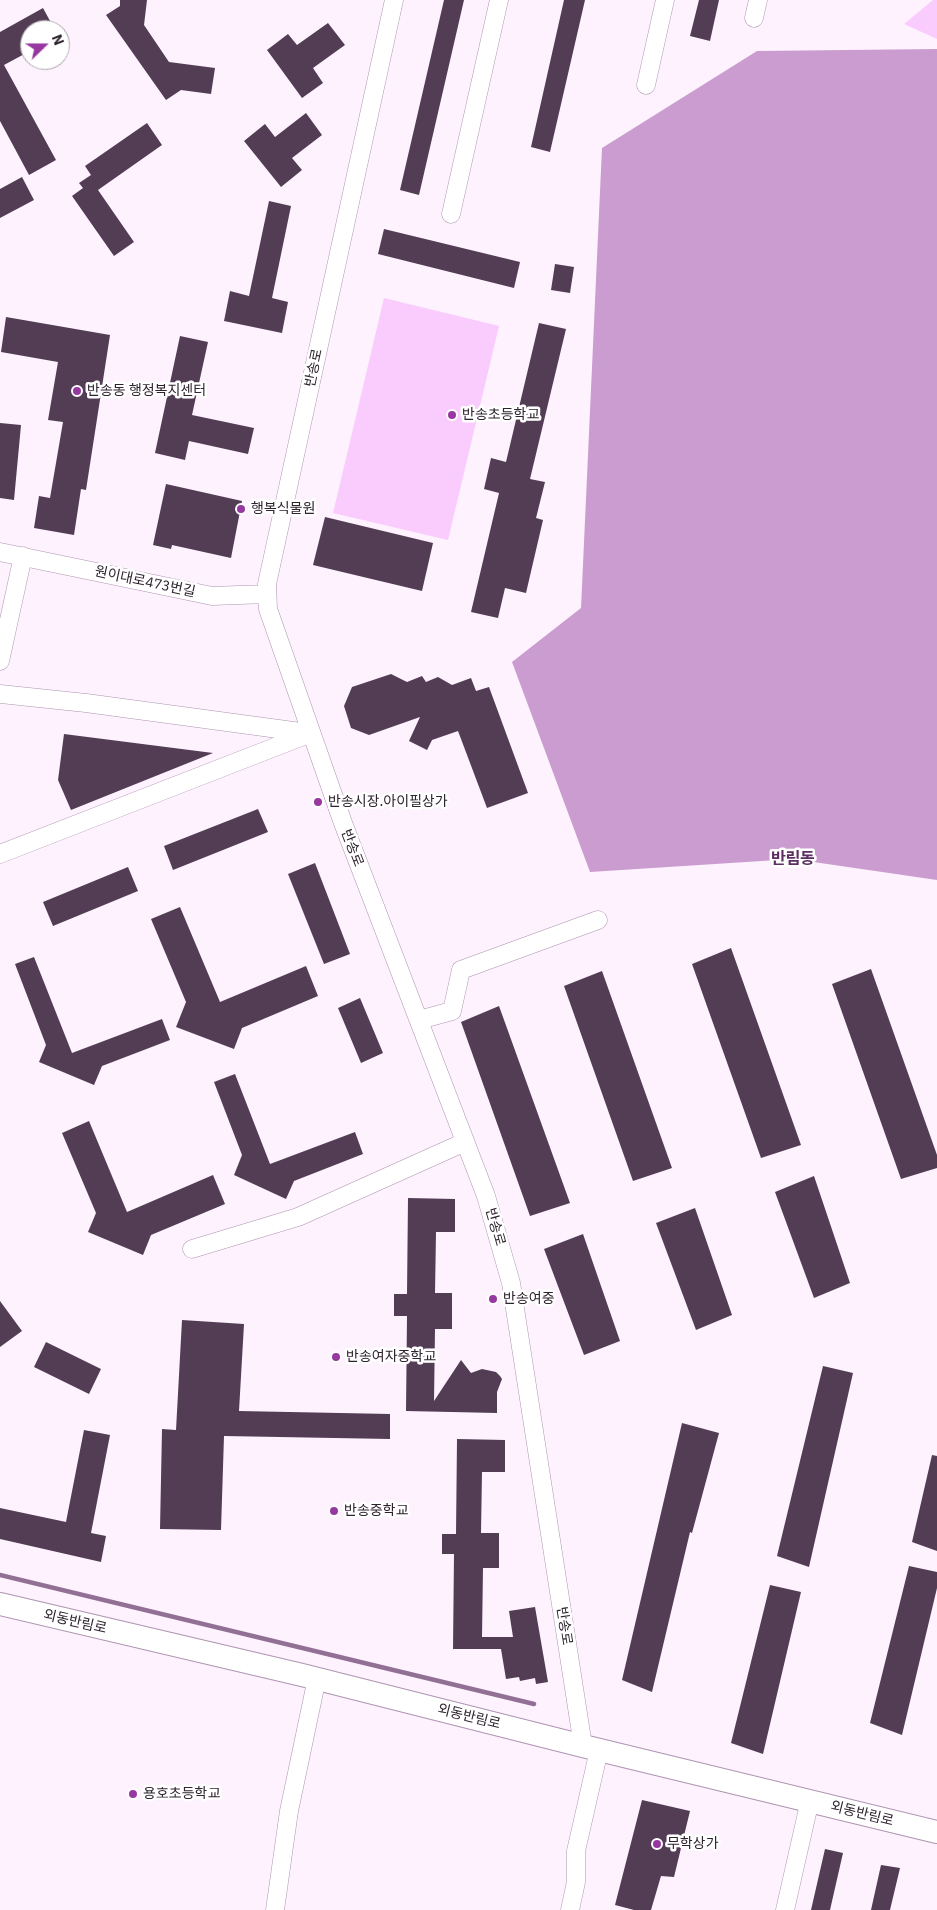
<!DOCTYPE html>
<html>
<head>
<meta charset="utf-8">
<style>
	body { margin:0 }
	#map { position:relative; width:937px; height:1910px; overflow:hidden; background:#fdf2fe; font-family:"IBM Plex Sans",sans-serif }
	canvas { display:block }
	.north { position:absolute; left:20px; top:20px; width:50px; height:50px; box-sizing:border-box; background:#fff; border:1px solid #aba7ab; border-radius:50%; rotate:68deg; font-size:14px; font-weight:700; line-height:20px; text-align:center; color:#2e242e }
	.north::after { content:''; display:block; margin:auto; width:18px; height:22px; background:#9638a0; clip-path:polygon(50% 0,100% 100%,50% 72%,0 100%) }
</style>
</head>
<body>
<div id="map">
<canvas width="937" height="1910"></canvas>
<div class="north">N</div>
</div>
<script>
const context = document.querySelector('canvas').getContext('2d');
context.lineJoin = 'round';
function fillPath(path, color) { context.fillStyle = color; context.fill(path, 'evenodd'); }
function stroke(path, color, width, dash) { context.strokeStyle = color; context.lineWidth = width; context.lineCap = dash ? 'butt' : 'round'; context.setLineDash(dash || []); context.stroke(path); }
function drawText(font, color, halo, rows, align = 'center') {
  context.font = font + ' "IBM Plex Sans","Noto Sans KR",sans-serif'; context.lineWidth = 5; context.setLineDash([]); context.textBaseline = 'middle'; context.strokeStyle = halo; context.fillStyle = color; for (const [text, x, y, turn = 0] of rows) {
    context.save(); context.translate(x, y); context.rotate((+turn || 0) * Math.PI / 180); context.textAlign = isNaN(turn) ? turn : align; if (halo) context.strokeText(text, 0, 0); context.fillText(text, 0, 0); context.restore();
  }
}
fillPath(new Path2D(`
	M933,0h4v39l-33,-15z
	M384,298l115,28 -51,214 -115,-27z`), '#faccfe');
fillPath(new Path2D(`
	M937,49v831l-144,-21 -203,13 -78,-210 69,-54 21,-460 155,-97z`), '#cb9ccf');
stroke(new Path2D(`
	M0,1575l534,129`), '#927095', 4.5);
fillPath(new Path2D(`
	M120,0h27l-3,25 25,37 46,6 -4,26 -30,-4 -15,10 -60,-85 14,-9z
	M444,0h20l-45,195 -19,-5z
	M564,0h21l-35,152 -19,-5z
	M699,0h20l-9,41 -20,-5z
	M43,8l12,22h-25v21l-26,14 52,95 -27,15 -29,-54v-89z
	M328,23l17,22 -32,23 10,15 -21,15 -35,-48 21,-16 9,11z
	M306,113l16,22 -30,23 10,12 -21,17 -37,-46 21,-17 10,13z
	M147,123l15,22 -64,45 36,52 -20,14 -42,-60 11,-8 -4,-5 12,-8 -6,-9z
	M22,177l12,23 -34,18v-29z
	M269,201l22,5 -19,92 16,4 -6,31 -58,-12 6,-30 19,5z
	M384,229l136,33 -6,26 -136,-34z
	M555,264l19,3 -4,26 -19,-3z
	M6,317l104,18 -24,155 -5,-1 -7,46 -40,-7 5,-32 11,2 13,-76 -15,-2 10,-58 -57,-10z
	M539,323l27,6 -36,150 15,3 -9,36 7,2 -17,73 -21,-5 -7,30 -27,-6 28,-119 -15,-4 7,-31 15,4z
	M180,336l28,6 -16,73 62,13 -6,26 -59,-13 -4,19 -30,-7z
	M0,423l21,2 -7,75 -14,-2z
	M166,484l76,17 -11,57 -59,-13 -1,4 -18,-4z
	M325,517l108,26 -11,48 -109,-26z
	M391,674l16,8 15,-6 4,6 12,-5 14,8 19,-7 5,13 13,-4 39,106 -41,15 -29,-77 -26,9 -5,10 -18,-9 11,-24 -51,18 -18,-7 -7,-22 8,-19z
	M64,734l149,19 -142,57 -13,-30z
	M258,809l10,23 -95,38 -9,-24z
	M315,863l35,91 -26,10 -36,-90z
	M128,867l10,24 -85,35 -10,-24z
	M180,907l40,95 86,-36 12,30 -76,32 -8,21 -58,-22 10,-25 -35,-83z
	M731,948l70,197 -40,13 -69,-194z
	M34,957l38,96 90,-34 8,21 -68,26 -8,19 -55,-23 7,-17 -31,-81z
	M871,969l66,186v13l-36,11 -69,-195z
	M602,971l70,197 -39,13 -69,-195z
	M360,998l23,55 -22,10 -23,-55z
	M499,1006l71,197 -40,13 -69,-194z
	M235,1074l35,90 85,-32 8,22 -69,27 -8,18 -52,-24 8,-20 -28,-73z
	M89,1121l38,91 86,-37 12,29 -74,31 -8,20 -55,-23 8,-19 -34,-80z
	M814,1176l36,107 -36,15 -39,-106z
	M408,1198l47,1v33h-19l-1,61h17v36h-17l-1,72 27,-41 10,13 11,-4 14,3 4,4 2,3 -5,13v21l-91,-2 1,-95h-13v-22h13z
	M695,1208l37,107 -36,15 -40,-107z
	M583,1234l37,107 -36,14 -40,-106z
	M0,1301l22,30 -22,16z
	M182,1320l62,4 -5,87 151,3v25l-166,-3 -3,94 -61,-1 2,-100 14,1z
	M46,1342l55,27 -12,25 -55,-27z
	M823,1366l30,7 -44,194 -32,-11z
	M682,1423l37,10 -27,100 -2,-1 -38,160 -30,-12z
	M84,1430l26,5 -19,98 15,3 -5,26 -101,-23v-31l66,14z
	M457,1439l48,1v32h-23l-1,61h18v35h-16l-1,69h31l-4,-26 26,-4 13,75 -12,2 -1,-6 -15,3 -1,-4 -13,2 -5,-30h-48l1,-95h-12v-20h14z
	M932,1455l5,1v95l-25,-9z
	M909,1566l28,6v16l-35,147 -32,-12z
	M770,1585l31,7 -38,162 -32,-11z
	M642,1800l48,11 -16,66 -13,-1 -10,34h-17l-19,-5z
	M825,1849l18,4 -13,57h-19z
	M881,1865l19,3 -10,42h-19z`), '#533d55');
const minor = new Path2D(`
	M394,0l-127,584 1,25 75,214 143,373 25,87 72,463
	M754,18l4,-18
	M646,85l19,-85
	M451,214l48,-214
	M0,552l212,44 55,-2
	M0,661l23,-105
	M0,694l86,9 222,30
	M0,854l311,-121
	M419,1020l33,-9 9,-41 137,-50
	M192,1249l106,-32 167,-75
	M275,1910l14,-99 28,-133
	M570,1910l6,-28v-31l23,-101
	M785,1910l25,-110`);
const major = new Path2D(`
	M0,1604l302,71 281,71 354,86`);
stroke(minor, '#ae94b0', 19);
stroke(major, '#ae94b0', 24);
stroke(minor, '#fff', 18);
stroke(major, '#fff', 22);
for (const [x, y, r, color] of [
	[77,391,5,"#9638a0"],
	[452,415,5,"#9638a0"],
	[241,509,5,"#9638a0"],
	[318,802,5,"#9638a0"],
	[493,1299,5,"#9638a0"],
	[336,1357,5,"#9638a0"],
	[334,1511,5,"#9638a0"],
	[133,1794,5,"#9638a0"],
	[657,1844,5,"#9638a0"]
]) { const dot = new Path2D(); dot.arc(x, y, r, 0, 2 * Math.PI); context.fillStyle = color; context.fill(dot); stroke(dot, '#fff', 2); }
drawText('14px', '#2e242e', '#fff', [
	["반송로",314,368,-78],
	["원이대로473번길",145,582,12],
	["반송로",352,848,69],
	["반송로",495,1227,74],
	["외동반림로",75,1622,13],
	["반송로",564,1626,81],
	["외동반림로",469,1717,14],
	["외동반림로",862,1814,14]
]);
drawText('14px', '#2e242e', '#fff', [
	["반송동 행정복지센터",87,391],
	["반송초등학교",462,415],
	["행복식물원",251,509],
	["반송시장.아이필상가",328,802],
	["반송여중",503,1299],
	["반송여자중학교",346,1357],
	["반송중학교",344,1511],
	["용호초등학교",143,1794],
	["무학상가",667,1844]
], 'left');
drawText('bold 16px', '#5c2e61', '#fff', [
	["반림동",793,859]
]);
</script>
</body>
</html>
